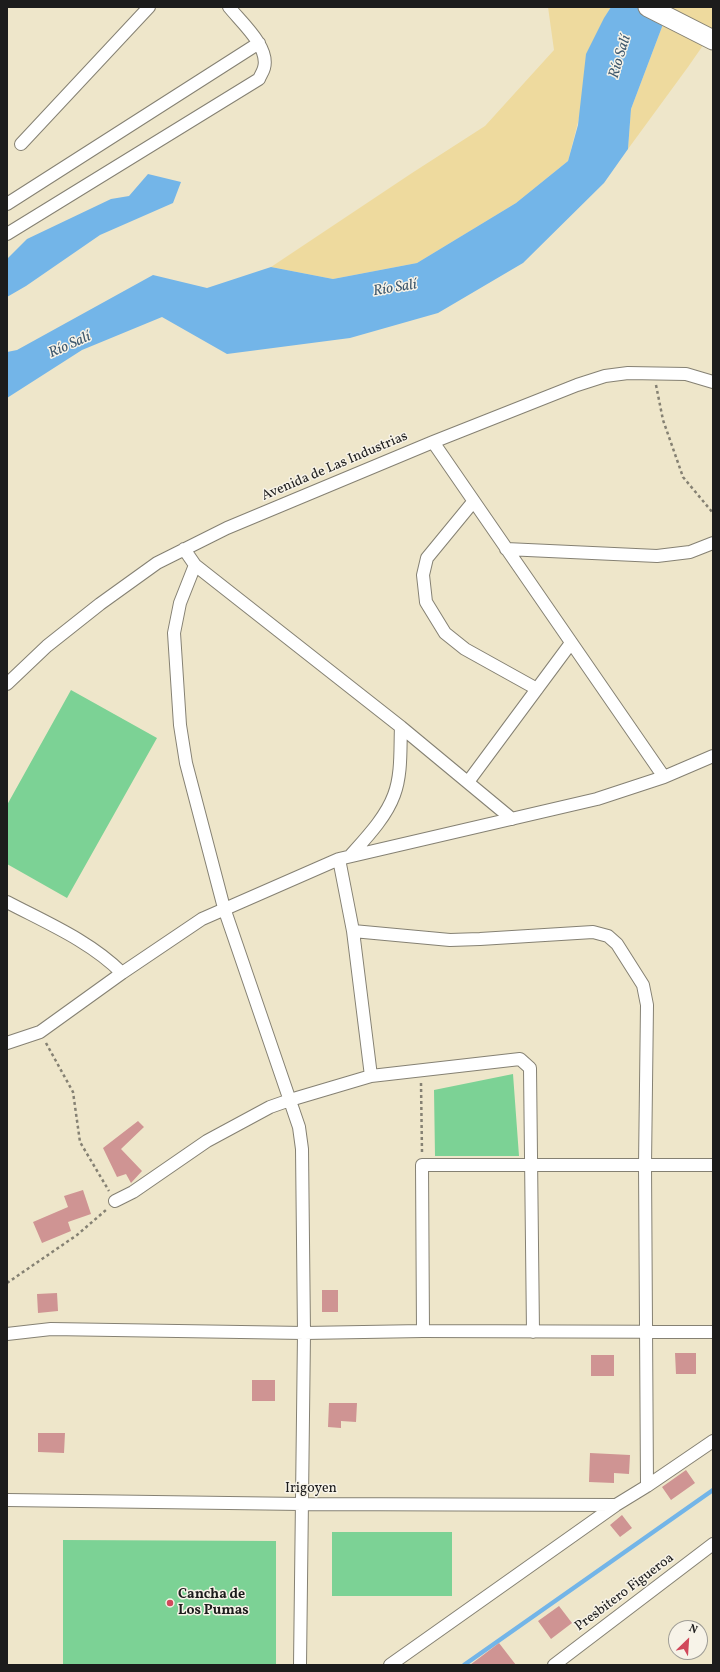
<!DOCTYPE html>
<html>
<head>
<meta charset="utf-8">
<style>
	body { margin:0 }
	#map { position:relative; width:720px; height:1672px; overflow:hidden; background:#eee6ca; font-family:Vollkorn,serif }
	canvas { display:block }
	.frame { position:absolute; inset:0; border:8px solid #1c1c1c; pointer-events:none }
	.north { position:absolute; left:668px; top:1620px; width:40px; height:40px; box-sizing:border-box; background:#f7f3e8; border:1px solid #9f9d96; border-radius:50%; rotate:25deg; font-size:11px; font-weight:700; line-height:16px; text-align:center; color:#1c1c1c }
	.north::after { content:''; display:block; margin:auto; width:14px; height:18px; background:#d1495b; clip-path:polygon(50% 0,100% 100%,50% 72%,0 100%) }
</style>
</head>
<body>
<div id="map">
<canvas width="720" height="1672"></canvas>
<div class="frame"></div>
<div class="north">N</div>
</div>
<script>
const context = document.querySelector('canvas').getContext('2d');
context.lineJoin = 'round';
function fillPath(path, color) { context.fillStyle = color; context.fill(path, 'evenodd'); }
function stroke(path, color, width, dash) { context.strokeStyle = color; context.lineWidth = width; context.lineCap = dash ? 'butt' : 'round'; context.setLineDash(dash || []); context.stroke(path); }
function drawText(font, color, halo, rows, align = 'center') {
  context.font = font + ' Vollkorn,serif'; context.lineWidth = 3; context.setLineDash([]); context.textBaseline = 'middle'; context.strokeStyle = halo; context.fillStyle = color; for (const [text, x, y, turn = 0] of rows) {
    context.save(); context.translate(x, y); context.rotate((+turn || 0) * Math.PI / 180); context.textAlign = isNaN(turn) ? turn : align; if (halo) context.strokeText(text, 0, 0); context.fillText(text, 0, 0); context.restore();
  }
}
fillPath(new Path2D(`
	M71,690l86,48 -90,160 -60,-34v-59z
	M513,1074l6,82h-84l-1,-66z
	M332,1532h120v64h-120z
	M63,1540l213,1v124h-213z`), '#7cd295');
fillPath(new Path2D(`
	M548,7h63l-6,10 -37,144 -52,42 -99,60 -84,16 -62,-12 141,-94 73,-47 69,-76z
	M671,7h42v24l-25,36 -60,82 3,-40 37,-98z`), '#eeda9e');
fillPath(new Path2D(`
	M611,7h60l-3,4 -37,98 -3,40 -24,34 -81,80 -85,50 -88,25 -123,16 -65,-37 -80,33 -75,48v-46l10,-2 136,-75 54,13 64,-21 62,12 84,-16 99,-60 52,-42 10,-36 8,-71 18,-36z
	M148,174l33,8 -8,21 -73,32 -74,51 -19,11v-38l20,-20 84,-40 18,-3z`), '#73b5e8');
stroke(new Path2D(`
	M464,1665l249,-175`), '#73b5e8', 4.5);
fillPath(new Path2D(`
	M138,1121l6,6 -23,22 21,22 -11,12 -5,-9 -9,3 -14,-29z
	M83,1190l8,24 -23,8 3,9 -29,12 -9,-21 35,-15 -4,-11z
	M322,1290h16v22h-16z
	M57,1293l1,18 -20,2 -1,-19z
	M675,1353h21v21h-20z
	M591,1355h23v21h-23z
	M252,1380h23v21h-23z
	M329,1403h28l-1,19 -15,-1v7l-13,-1z
	M38,1433h27l-1,20 -26,-1z
	M590,1453l40,2 -1,19 -15,-1v10l-25,-1z
	M686,1470l9,13 -24,17 -9,-13z
	M622,1515l10,13 -12,9 -10,-12z
	M559,1606l13,17 -21,16 -13,-18z
	M499,1643l17,22h-46z`), '#cf9493');
const street = new Path2D(`
	M21,144l128,-137
	M7,204l252,-161
	M7,234l252,-155c1,-3 4,-7 5,-11 6,-21 -23,-46 -35,-61
	M433,442l231,335
	M473,502l-46,56 -4,17 3,27 19,31 20,16 72,40
	M184,549l11,16 206,162 111,92
	M506,549l151,7 33,-4 23,-9
	M195,565l-15,38 -6,30 6,92 6,38 38,145 75,219 3,22 2,184 -4,332
	M7,684l40,-38 53,-42 57,-41 70,-35 206,-86 144,-57 28,-9 23,-3 58,1 27,8
	M468,782l103,-139
	M351,855c16,-18 35,-38 43,-60 8,-21 6,-47 7,-68
	M7,902c40,21 83,39 115,71
	M353,931l97,9 30,-1 113,-7 15,4 9,8 26,41 4,20 -2,160 2,321
	M7,1043l33,-11 82,-59 80,-54 137,-60
	M371,1076l-18,-145 -14,-72 258,-60 67,-22 49,-21
	M115,1201l18,-9 74,-51 63,-34 20,-7 81,-24 149,-17 10,9 3,264
	M423,1331l-1,-166h291
	M7,1334l44,-5 253,4 119,-2 290,1
	M7,1500l295,4 314,1
	M390,1665l226,-160 31,-19 66,-45
	M554,1665l159,-121`);
const primary = new Path2D(`
	M648,7l65,33`);
stroke(street, '#858173', 14);
stroke(primary, '#858173', 21);
stroke(new Path2D(`
	M656,385l7,35 20,57 30,36
	M46,1043l27,49 7,50 29,49
	M421,1083l1,69
	M7,1283l70,-48 29,-25`), '#858173', 2.5, [3, 3]);
stroke(street, '#fff', 12);
stroke(primary, '#fff', 19);
for (const [x, y, r, color] of [
	[170,1603,4,"#d1495b"]
]) { const dot = new Path2D(); dot.arc(x, y, r, 0, 2 * Math.PI); context.fillStyle = color; context.fill(dot); stroke(dot, '#f7f3e8', 1.5); }
drawText('14px', '#1c1c1c', '#f7f3e8', [
	["Avenida de Las Industrias",335,467,-23],
	["Irigoyen",311,1489],
	["Presbitero Figueroa",625,1593,-37]
]);
drawText('bold 14px', '#1c1c1c', '#f7f3e8', [
	["Cancha de",178,1595],
	["Los Pumas",178,1611]
], 'left');
drawText('italic 15px', '#3f596e', '#f7f3e8', [
	["Río Salí",621,57,-73],
	["Río Salí",395,289,-9],
	["Río Salí",70,346,-24]
]);
</script>
</body>
</html>
